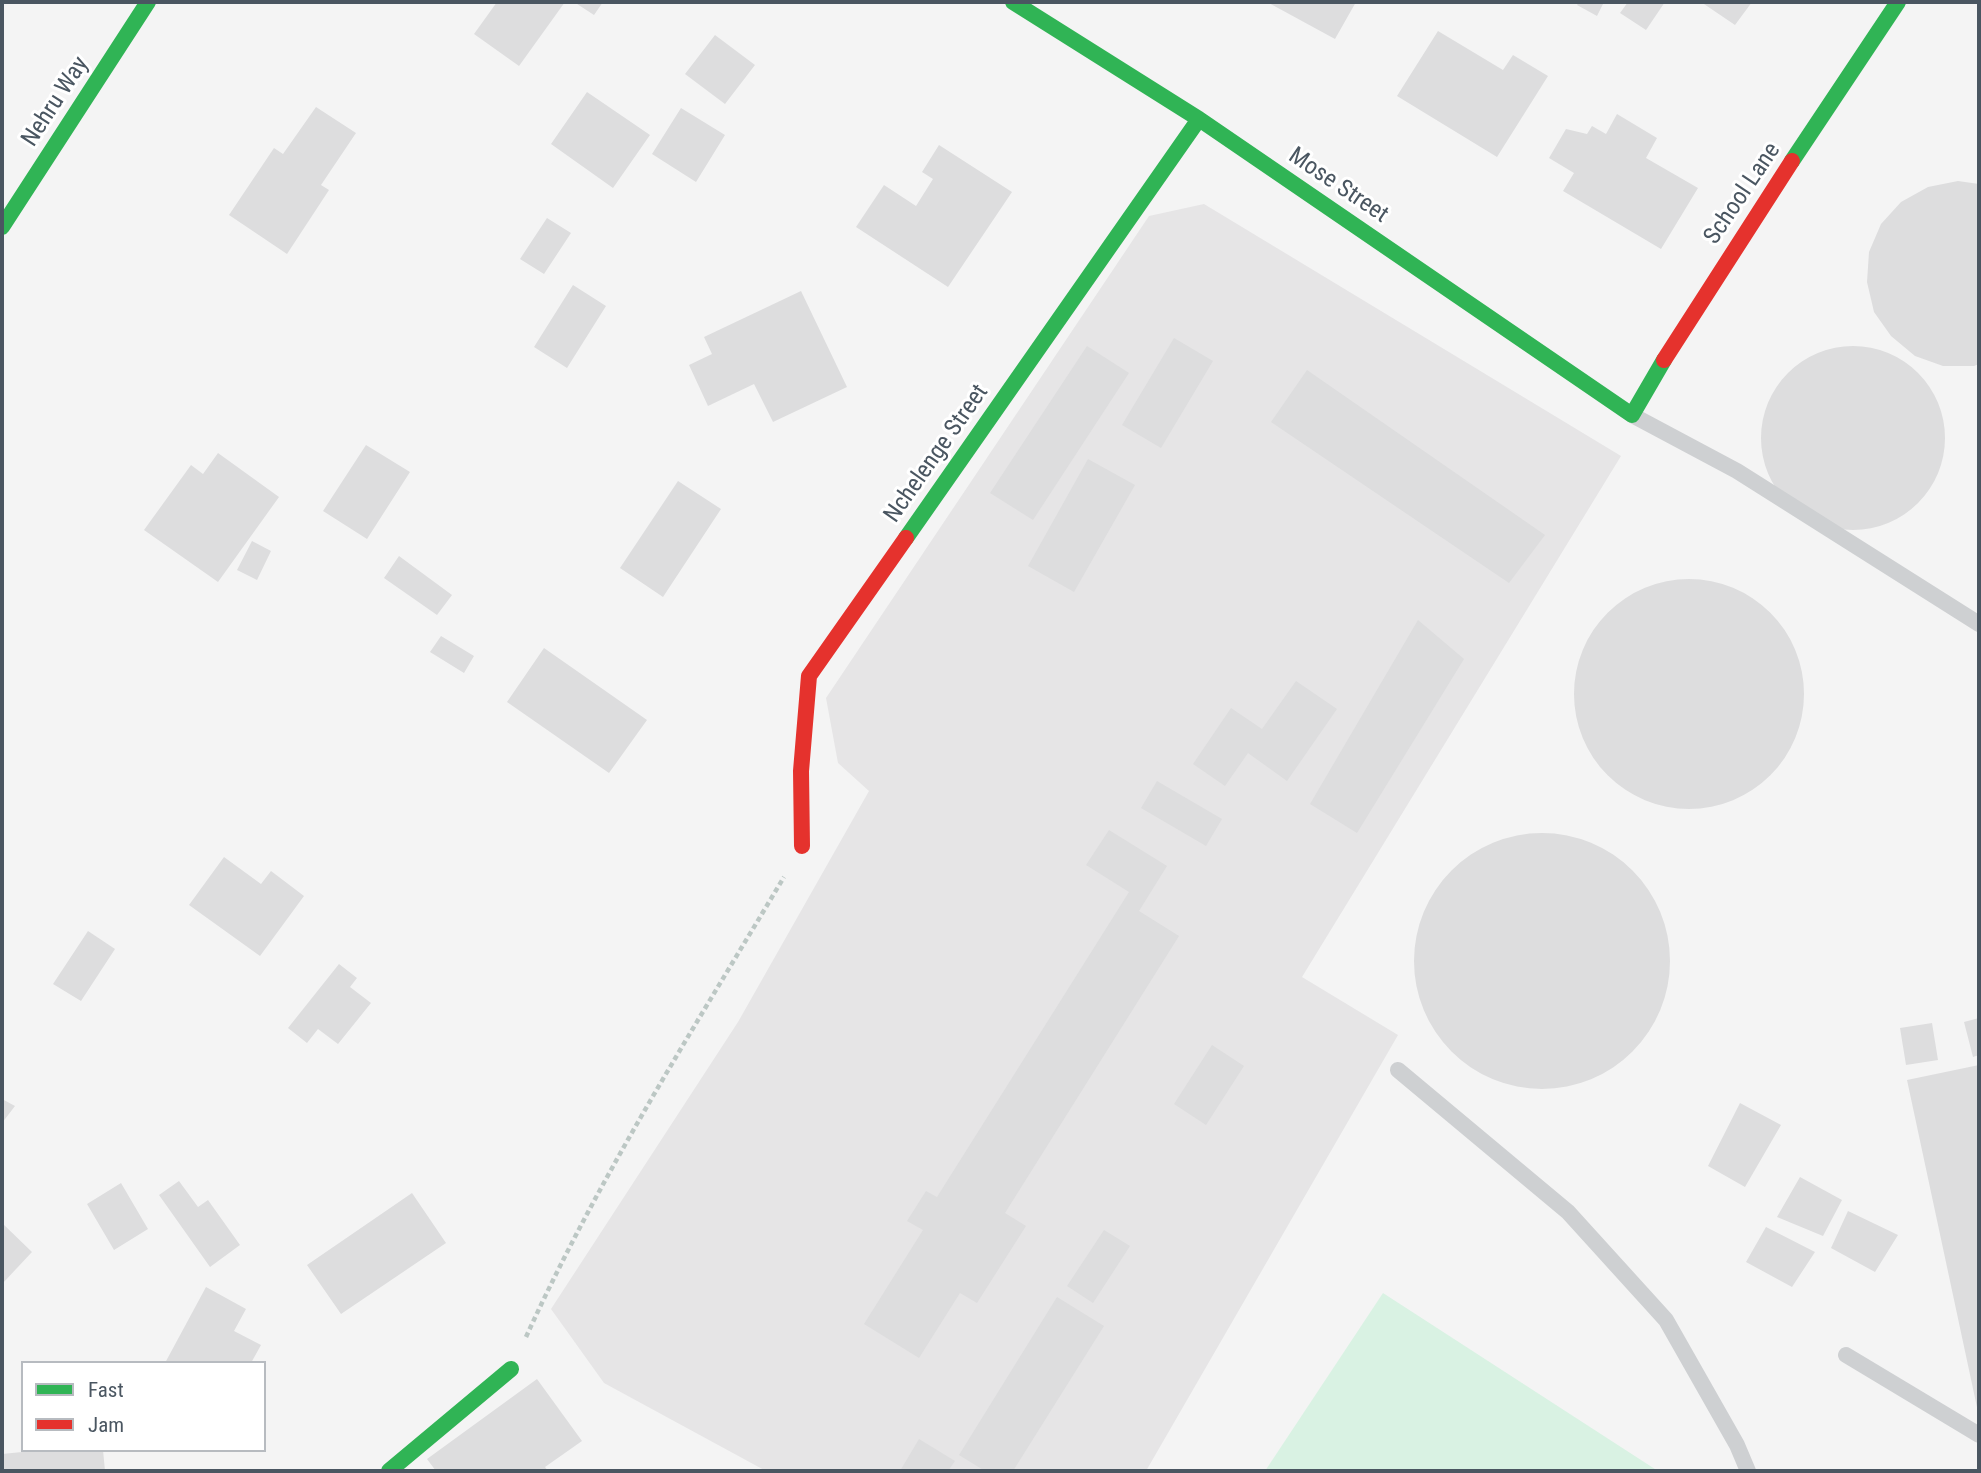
<!DOCTYPE html>
<html>
<head>
<meta charset="utf-8">
<style>
	body { margin:0 }
	#map { position:relative; width:1981px; height:1473px; overflow:hidden; background:#f4f4f4; font-family:"Roboto Condensed",sans-serif }
	canvas { display:block }
	.frame { position:absolute; inset:0; border:4px solid #4a5661; pointer-events:none }
	.legend { position:absolute; left:21px; top:1361px; width:245px; height:91px; box-sizing:border-box; background:#fff; border:2px solid #b7bbc0; margin:0; padding:9px 12px; list-style:none; font-size:21px; color:#4a5661 }
	.legend li { display:flex; align-items:center; gap:14px; height:35px }
	.legend b { width:35px; border:2px solid #b7bbc0 }
</style>
</head>
<body>
<div id="map">
<canvas width="1981" height="1473"></canvas>
<div class="frame"></div>
<ul class="legend">
<li><b style="height:9px;background:#30b455"></b>Fast</li>
<li><b style="height:9px;background:#e5322d"></b>Jam</li>
</ul>
</div>
<script>
const context = document.querySelector('canvas').getContext('2d');
context.lineJoin = 'round';
function fillPath(path, color) { context.fillStyle = color; context.fill(path, 'evenodd'); }
function stroke(path, color, width, dash) { context.strokeStyle = color; context.lineWidth = width; context.lineCap = dash ? 'butt' : 'round'; context.setLineDash(dash || []); context.stroke(path); }
function drawText(font, color, halo, rows, align = 'center') {
  context.font = font + ' "Roboto Condensed",sans-serif'; context.lineWidth = 6; context.setLineDash([]); context.textBaseline = 'middle'; context.strokeStyle = halo; context.fillStyle = color; for (const [text, x, y, turn = 0] of rows) {
    context.save(); context.translate(x, y); context.rotate((+turn || 0) * Math.PI / 180); context.textAlign = isNaN(turn) ? turn : align; if (halo) context.strokeText(text, 0, 0); context.fillText(text, 0, 0); context.restore();
  }
}
fillPath(new Path2D(`
	M1204,204l417,252 -319,521 96,58 -252,436h-380l-162,-88 -53,-74 187,-287 131,-231 -31,-28 -12,-65 323,-482z`), '#e6e5e6');
fillPath(new Path2D(`
	M1383,1293l275,178h-393z`), '#d9f2e3');
fillPath(new Path2D(`
	M497,2h68l-46,64 -45,-32z
	M574,2h29l-9,13z
	M1267,2h89l-21,37z
	M1579,2h25l-7,14 -20,-11z
	M1628,2h37l-19,28 -26,-17z
	M1701,2h51l-17,23z
	M1438,31l65,39 10,-15 35,21 -51,81 -100,-61z
	M715,35l40,30 -30,39 -40,-30z
	M587,92l63,43 -37,53 -62,-44z
	M316,107l40,26 -35,52 8,5 -42,64 -58,-39 45,-67 9,6z
	M681,108l44,27 -29,47 -44,-28z
	M1617,114l40,24 -11,20 52,30 -37,61 -98,-58 11,-18 -25,-15 17,-29 21,5 5,-8 14,8z
	M939,145l73,47 -64,95 -92,-60 28,-42 32,21 17,-27 -11,-7z
	M1958,181l21,3v180l-5,2h-31l-28,-10 -24,-20 -17,-24 -7,-30 2,-30 12,-28 20,-22 27,-15z
	M547,218l24,15 -27,41 -24,-15z
	M573,285l33,21 -39,62 -33,-21z
	M801,291l46,96 -74,35 -19,-38 -46,22 -19,-41 23,-11 -8,-17z
	M1174,338l39,23 -52,87 -39,-23z
	M1087,346l42,27 -96,147 -43,-27z
	M1761 438a92 92 0 1 1 184 0a92 92 0 1 1-184 0Z
	M1307,370l238,165 -36,48 -238,-161z
	M366,445l44,27 -43,67 -44,-28z
	M218,453l61,44 -61,85 -74,-52 47,-65 12,9z
	M1088,459l47,26 -61,107 -46,-26z
	M678,481l43,28 -58,88 -43,-29z
	M252,541l19,10 -14,29 -20,-10z
	M399,556l53,39 -15,20 -53,-37z
	M1574 694a115 115 0 1 1 230 0a115 115 0 1 1-230 0Z
	M1418,620l46,39 -107,174 -47,-29z
	M441,636l33,20 -10,17 -34,-21z
	M544,648l103,72 -38,53 -102,-71z
	M1296,681l41,28 -50,72 -39,-28 -23,33 -32,-22 38,-56 31,21z
	M1157,781l65,38 -16,27 -65,-38z
	M1109,830l58,36 -28,45 40,25 -174,277 21,13 -49,77 -17,-10 -41,65 -55,-34 59,-94 -16,-9 19,-30 11,6 192,-305 -43,-27z
	M1414 961a128 128 0 1 1 256 0a128 128 0 1 1-256 0Z
	M224,857l37,27 10,-13 33,25 -44,60 -71,-51z
	M88,931l27,18 -34,52 -28,-17z
	M339,964l18,14 -7,9 21,16 -33,41 -20,-15 -11,14 -19,-15z
	M1979,1018v37l-6,2 -9,-35z
	M1932,1023l6,37 -32,5 -6,-37z
	M1212,1045l32,21 -38,59 -32,-21z
	M1979,1065v347h-1l-71,-332z
	M2,1099l13,7 -13,17z
	M1740,1103l41,22 -36,62 -37,-21z
	M1800,1177l42,23 -19,36 -46,-19z
	M179,1181l19,26 10,-7 32,45 -30,22 -51,-72z
	M121,1183l27,46 -34,21 -27,-46z
	M412,1193l34,50 -105,71 -34,-49z
	M1848,1211l50,24 -23,37 -44,-24z
	M2,1223l30,29 -30,32z
	M1766,1227l49,25 -23,35 -46,-25z
	M1104,1230l26,16 -37,57 -26,-17z
	M206,1287l40,22 -12,22 27,14 -10,18h-86z
	M1057,1297l47,29 -91,145h-28l-26,-16z
	M537,1379l45,62 -37,26 3,4h-112l-9,-12z
	M919,1439l36,22 -7,10h-48z
	M42,1450h61l2,21h-103v-17z`), '#ddddde');
stroke(new Path2D(`
	M526,1337c73,-160 168,-309 258,-460`), '#bcc7c4', 4.5, [5, 3.5]);
stroke(new Path2D(`
	M1632,415l105,56 242,153
	M1398,1070l170,142 98,108 71,125 11,26
	M1846,1355l133,80`), '#ced0d2', 16);
stroke(new Path2D(`
	M1013,2l186,117 433,296 32,-55
	M1792,161l106,-159
	M2,227l146,-225
	M906,538l293,-419
	M389,1471l122,-102`), '#30b455', 16);
stroke(new Path2D(`
	M1664,360l128,-199
	M802,846l-1,-75 8,-95 97,-138`), '#e5322d', 16);
drawText('24px', '#4a5661', '#fff', [
	["Nehru Way",56,102,-57],
	["Mose Street",1338,186,34],
	["School Lane",1743,194,-56],
	["Nchelenge Street",937,454,-55]
]);
</script>
</body>
</html>
